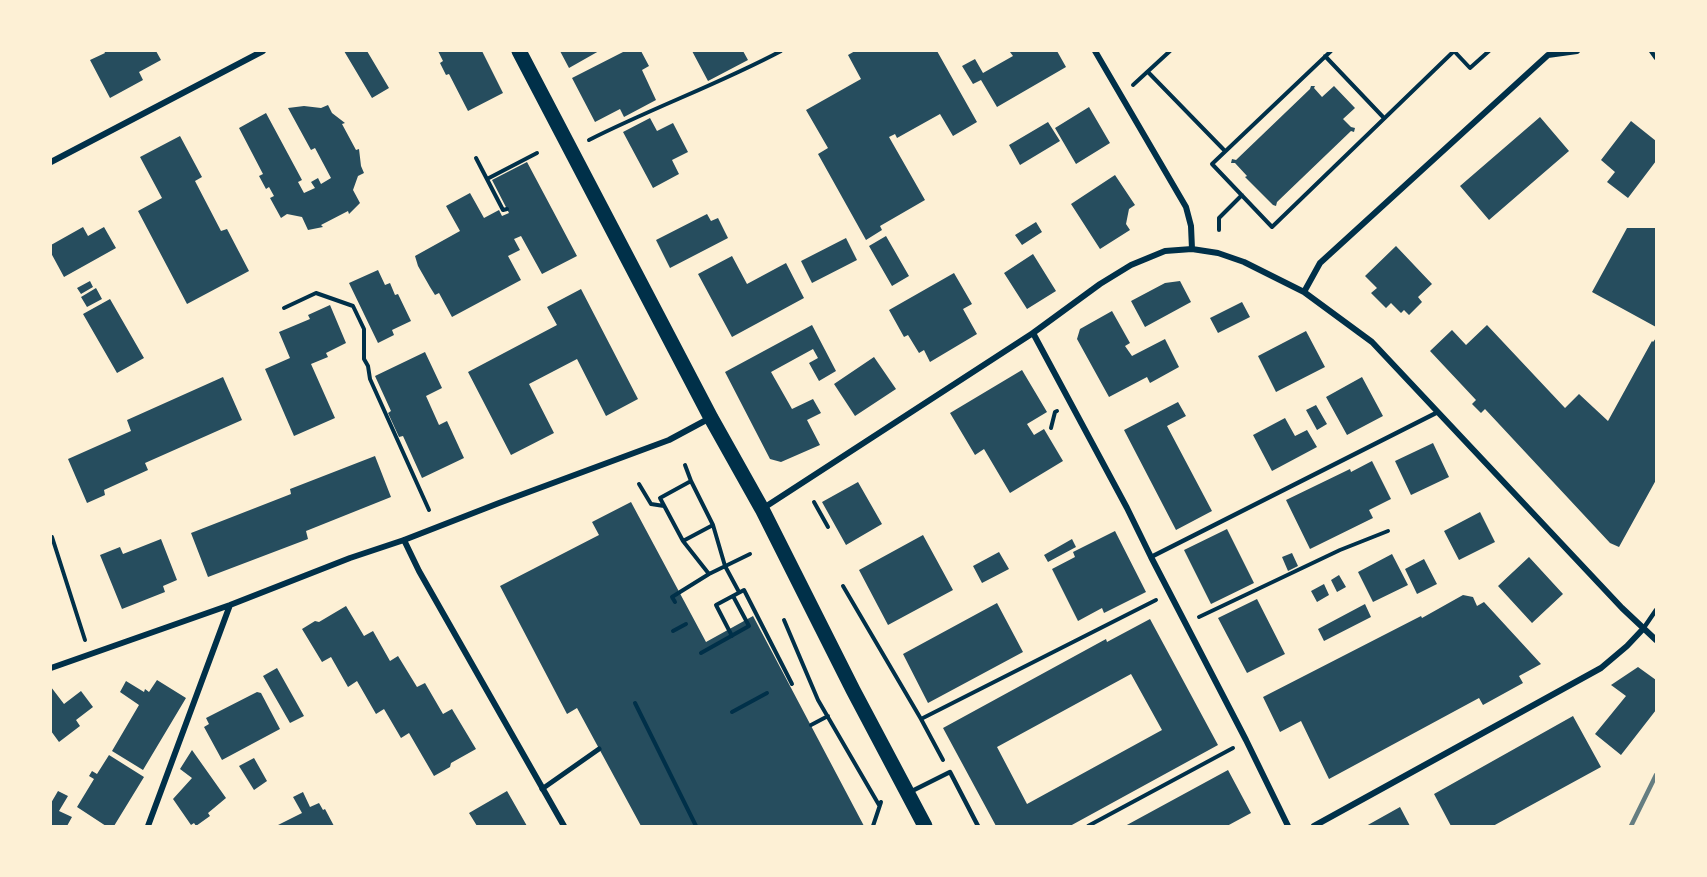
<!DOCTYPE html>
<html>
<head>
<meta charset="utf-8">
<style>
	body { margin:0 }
	#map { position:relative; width:1707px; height:877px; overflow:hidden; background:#fdf0d5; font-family:Mulish,sans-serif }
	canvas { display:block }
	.frame { position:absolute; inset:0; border:52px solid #fdf0d5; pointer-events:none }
</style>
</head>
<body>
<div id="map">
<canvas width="1707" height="877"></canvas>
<div class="frame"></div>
</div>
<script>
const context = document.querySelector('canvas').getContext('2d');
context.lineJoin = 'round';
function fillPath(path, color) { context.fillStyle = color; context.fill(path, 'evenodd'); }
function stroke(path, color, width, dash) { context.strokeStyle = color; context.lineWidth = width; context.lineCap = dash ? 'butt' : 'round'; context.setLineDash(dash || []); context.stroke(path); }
fillPath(new Path2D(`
	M104,51h52l5,9 -22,12 4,8 -33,18 -20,-38 15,-7z
	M344,51h23l22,37 -17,10z
	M438,51h44l21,42 -35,18 -19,-37 -3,1 -6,-12 3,-2z
	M560,51h39l-30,17z
	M625,51h16l8,15 -7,4 14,30 -32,17 -4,-8 -25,13 -23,-44z
	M692,51h51l5,9 -40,21z
	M855,51h82l40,71 -24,14 -13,-22 -43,24 -2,-4 -6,3 36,63 -45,26 2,4 -16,10 -48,-86 10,-6 -22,-38 55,-31 -13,-24z
	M1012,51h45l9,16 -69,40 -16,-27 -8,4 -11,-18 13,-7 8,14 30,-17 -3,-4z
	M1311,86h4l-1,2 8,9 12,-11 21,22 -12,11 8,8 4,1 -1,4 -3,-1 -74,71 -1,4 -3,-1 -28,-28 2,-1 -12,-13h-4l1,-4 4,1 74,-71z
	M328,105l4,8 13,10 -3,1 14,26 3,-1 2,17 3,7 -6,3 -5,14 7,13 -11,11 -1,-3 -27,14 2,2 -15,3 -6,-13 -15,-3 -6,4 -11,-20 4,-2 -5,-9 -3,2 -7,-13 4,-2 -24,-46 27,-15 36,67 -4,2 6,11 11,-5 -4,-6 7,-4 3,6 10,-6 -16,-30 -4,2 -23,-42 16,-2 17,2z
	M1089,107l21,36 -34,21 -21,-36z
	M1540,117l29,34 -80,69 -29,-34z
	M650,118l7,13 16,-8 15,29 -16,8 7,14 -26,14 -30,-56z
	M1631,121l25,20v20l-28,37 -21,-16 8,-10 -14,-12z
	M1048,122l12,19 -40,24 -11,-20z
	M180,136l22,41 -7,4 26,50 6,-2 22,42 -62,33 -49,-93 24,-13 -22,-41z
	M527,162l50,94 -35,18 -21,-38 -7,3 6,11 -12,6 13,24 -69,37 -13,-24 -4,2 -5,-8 -12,-21 -3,-10 45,-25 -14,-25 24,-13 14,25 15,-8 3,6 7,-3 -17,-33z
	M1115,175l20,30 -6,4 -3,15 4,6 -30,19 -29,-45z
	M707,214l4,7 7,-3 10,20 -58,30 -14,-28z
	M1036,222l6,10 -20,13 -7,-10z
	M83,227l5,9 16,-9 12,21 -52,29 -13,-24v-8z
	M1627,228h29v99l-64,-35z
	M886,236l23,40 -17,10 -23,-40z
	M846,238l11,22 -45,23 -11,-22z
	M1396,246l36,38 -14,13 4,5 -13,13 -5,-5 -3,3 -10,-10 -5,5 -15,-15 6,-5 -12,-12z
	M1033,254l23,37 -29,18 -23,-36z
	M732,256l15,28 39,-21 18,35 -72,39 -34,-63z
	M378,270l7,15 5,-2 5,12 3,-1 13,27 -19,9 2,5 -16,8 -29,-60z
	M954,273l18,31 -9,5 14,25 -47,28 -6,-12 -5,3 -11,-18 -4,2 -15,-27z
	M90,281l3,6 -12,7 -4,-6z
	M1180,281l11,21 -46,25 -14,-26 34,-18z
	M96,288l6,11 -15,8 -6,-10z
	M581,289l57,110 -32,17 -29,-57 -48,25 25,49 -43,22 -43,-83 89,-47 -10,-18z
	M110,299l34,59 -27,15 -34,-59z
	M1242,302l8,15 -32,16 -8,-15z
	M330,305l16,38 -20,10 2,4 -17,7 24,54 -41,18 -29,-67 25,-11 -11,-26 31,-13 -2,-4z
	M1112,311l18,32 -5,3 7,10 33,-17 14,28 -29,16 -3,-6 -38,20 -32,-58 3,-10z
	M812,325l24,46 -17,10 -10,-18 9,-5 -5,-9 -42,23 21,37 21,-10 8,14 -14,7 13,25 -39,17 -11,-3 -45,-87z
	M1487,325l78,83 14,-14 29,27 44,-80 1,1 3,-4v142l-37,67 -9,-4 -125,-134 -4,4 -9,-9 4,-4 -46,-49 22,-21 14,15z
	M1306,331l19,36 -49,25 -18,-36z
	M425,352l17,36 -16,8 13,29 8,-4 17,37 -42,20 -19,-42 -4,1 -11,-24 3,-2 -16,-35z
	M874,357l22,32 -41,27 -21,-32z
	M1022,370l25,42 -20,12 7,11 10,-6 19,32 -53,32 -26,-44 -9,6 -25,-42z
	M223,377l19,43 -97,43 3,7 -44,20 1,5 -18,8 -19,-44 63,-28 -4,-11z
	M1362,377l21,39 -36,19 -21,-38z
	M1178,402l8,14 -19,10 45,85 -36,19 -52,-100z
	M1316,405l11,19 -10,6 -11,-20z
	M1285,418l10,18 12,-6 10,17 -45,24 -19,-36z
	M1433,443l16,34 -38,18 -16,-34z
	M375,456l16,41 -85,34 2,8 -100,38 -17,-44 100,-39 -1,-5z
	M1372,461l19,38 -22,11 4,8 -63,31 -24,-49 64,-31 1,3z
	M858,482l24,42 -36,21 -24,-43z
	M631,502l75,140 47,-26 111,210h-223l-64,-118 -10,6 -67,-128 99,-51 -7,-13z
	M1480,512l15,30 -36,18 -15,-29z
	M1227,529l27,54 -43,21 -27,-54z
	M1115,531l31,61 -42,21 -2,-5 -24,13 -26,-52 23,-12 -2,-5z
	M923,535l30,55 -65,35 -29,-55z
	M161,539l16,41 -14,6 2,6 -43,17 -22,-54 20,-8 3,7z
	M1072,539l4,8 -28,15 -4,-7z
	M999,552l10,17 -27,14 -9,-17z
	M1292,553l6,13 -10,5 -6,-14z
	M1392,554l16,31 -35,17 -15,-30z
	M1529,557l34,37 -31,29 -34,-37z
	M1424,559l13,25 -20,10 -12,-25z
	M1339,575l7,12 -9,5 -6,-12z
	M1324,584l5,11 -12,7 -6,-11z
	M1463,595l10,2 4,9 7,-4 57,62 -22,12 4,7 -40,22 -4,-7 -150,81 -28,-58 -21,11 -17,-35 158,-81 1,2z
	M1257,599l28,55 -38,19 -29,-55z
	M997,603l26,49 -95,51 -25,-49z
	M1365,604l6,13 -47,24 -6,-12z
	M346,606l18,30 9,-5 17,30 8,-5 19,31 8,-4 18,31 9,-5 24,40 -25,14 -1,4 -16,9 -25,-43 -8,5 -17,-29 -8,5 -19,-33 -9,6 -17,-30 -9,5 -20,-33 13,-8 4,1z
	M1150,619l68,126 -148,81h-74l-53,-98 163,-89 1,3zM1131,674l31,56 -135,74 -30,-57z
	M1638,667l18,13v30l-35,45 -26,-21 31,-38 -15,-11z
	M277,668l27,48 -14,7 -27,-47z
	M157,680l29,18 -43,72 -31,-19 27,-46 -19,-13 6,-11 18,11 1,-3 4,3z
	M51,687l13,17 17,-13 12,16 -17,13 4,6 -21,16 -8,-11z
	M257,692l4,1 19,36 -58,31 -18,-33 5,-3 -3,-6z
	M1573,716l28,51 -108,59h-42l-17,-32z
	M192,750l34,48 -18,15 2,3 -14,10 -2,-3 -3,2 -18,-26 19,-21 -12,-9z
	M109,755l35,22 -30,49h-8l-29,-19 17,-28 -5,-3 3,-5 5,3z
	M254,758l13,23 -13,9 -15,-24z
	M1228,770l23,43 -24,13h-102z
	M58,791l10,5 -9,15 13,6 -5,9h-16v-23z
	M507,791l20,35h-50l-8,-13z
	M303,792l7,15 9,-4 4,7 2,-1 9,17h-58l26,-13 -9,-16z
	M1400,807l10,19h-44z`), '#264d5e');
stroke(new Path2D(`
	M1331,51l-119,113 60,63 182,-176
	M1454,51l16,17 19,-17
	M1325,56l59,62
	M1148,72l77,79
	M1133,85l37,-34
	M589,140c63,-32 130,-56 192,-89
	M476,158l27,52 4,-1
	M487,179l50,-26
	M1219,230v-12l23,-23
	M284,308l32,-15 37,13 11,23v30l4,7 2,13 59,131
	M1051,428l4,-16 2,-1
	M685,465l6,16
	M639,484l12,20 13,2
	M814,502l14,25
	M713,525l-30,16 -23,-43 31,-17 22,44 12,41 14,26
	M52,537l33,103
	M683,541l26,33 41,-20
	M843,586l78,133 22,41
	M675,602l-3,-5 37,-23
	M1199,617l141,-67 48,-19
	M784,620l34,80 61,105
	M673,631l13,-7
	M732,636l-16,-31 28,-15 48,94
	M701,653l48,-27 -16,-30
	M635,703l61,123
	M732,712l35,-19
	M921,719l235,-119
	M811,725l17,-9
	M873,826l8,-24
	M1088,826l145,-78`), '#003049', 4);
stroke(new Path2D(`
	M1651,51l5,7
	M1151,557l287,-145
	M1643,629l13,-19
	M910,792l40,-20 28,54`), '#003049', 4.5);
stroke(new Path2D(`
	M542,789l57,-40`), '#003049', 5);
stroke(new Path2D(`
	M1095,51l91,156 5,19 1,23
	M51,162l212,-111
	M1304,292l68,50 250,266 34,32
	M1033,333l94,175 24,49 95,183 42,86
	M762,509l271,-176 67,-49 31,-19 34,-14 27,-2 26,4 26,9 60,30 16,-29 228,-208 29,-4
	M404,540l15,31 145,255
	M51,668l179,-63 120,-47 54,-18 95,-37 170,-63 41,-22
	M148,826l82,-221
	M1314,826l287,-158 26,-22 16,-17`), '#003049', 6);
stroke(new Path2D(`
	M519,51l192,367 51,91 91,181 72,136`), '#003049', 15);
stroke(new Path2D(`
	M1631,826l25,-51`), '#657d81', 4.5);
</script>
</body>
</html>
